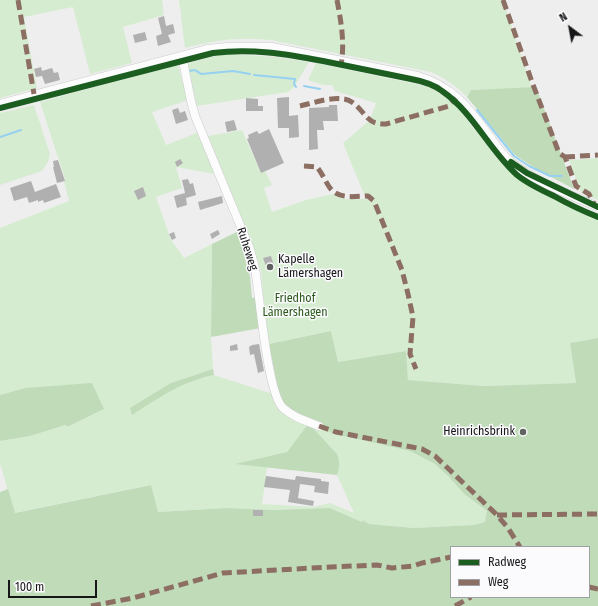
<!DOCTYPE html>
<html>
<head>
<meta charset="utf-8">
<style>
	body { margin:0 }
	#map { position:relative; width:598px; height:606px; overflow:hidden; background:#eeeeef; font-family:"Fira Sans Condensed",sans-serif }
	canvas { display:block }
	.legend { position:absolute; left:450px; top:546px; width:140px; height:52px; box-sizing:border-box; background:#fbfbfe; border:1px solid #a09fa2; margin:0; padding:5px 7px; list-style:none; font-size:12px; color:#171618 }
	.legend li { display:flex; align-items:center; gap:8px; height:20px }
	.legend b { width:20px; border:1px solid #a09fa2 }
	.north { position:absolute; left:550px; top:8px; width:40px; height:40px; -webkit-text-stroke:3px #fbfbfe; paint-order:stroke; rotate:328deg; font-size:11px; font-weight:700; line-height:16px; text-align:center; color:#171618 }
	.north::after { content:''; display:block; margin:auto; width:14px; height:18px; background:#171618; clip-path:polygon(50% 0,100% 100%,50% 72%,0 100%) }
	.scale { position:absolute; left:8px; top:580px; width:89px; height:18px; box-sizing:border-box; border:2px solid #171618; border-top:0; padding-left:5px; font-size:12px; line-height:14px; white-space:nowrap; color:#171618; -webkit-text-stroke:3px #fbfbfe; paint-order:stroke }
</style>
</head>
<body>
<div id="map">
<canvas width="598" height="606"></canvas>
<ul class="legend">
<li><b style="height:5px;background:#1b5e20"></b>Radweg</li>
<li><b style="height:5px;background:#8d6e63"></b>Weg</li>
</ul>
<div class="north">N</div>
<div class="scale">100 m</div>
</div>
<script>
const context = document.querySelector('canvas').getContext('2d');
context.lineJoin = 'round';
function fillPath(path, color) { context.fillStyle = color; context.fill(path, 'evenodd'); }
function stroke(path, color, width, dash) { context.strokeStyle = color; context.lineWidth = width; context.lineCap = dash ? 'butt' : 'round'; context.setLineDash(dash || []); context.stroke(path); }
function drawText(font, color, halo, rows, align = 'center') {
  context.font = font + ' "Fira Sans Condensed",sans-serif'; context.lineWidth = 3; context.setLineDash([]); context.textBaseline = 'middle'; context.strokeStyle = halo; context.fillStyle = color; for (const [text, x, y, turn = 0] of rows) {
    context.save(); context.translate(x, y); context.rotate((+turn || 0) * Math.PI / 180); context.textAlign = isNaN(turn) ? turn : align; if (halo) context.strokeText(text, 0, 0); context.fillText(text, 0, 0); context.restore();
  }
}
fillPath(new Path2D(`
	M0,0h162l2,15 -41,12 9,36 -42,11 -17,-67 -49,10 13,71 -37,10z
	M179,0h324l29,88 -61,2 -4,7c-11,-11 -22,-19 -36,-25l-161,-32c-32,-3 -53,0 -85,8z
	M228,54l48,3 33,5 -15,25 -6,5 -91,14 -9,-40 2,-3 21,-6z
	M316,63l114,24 27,18 16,23 8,7 23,31 24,19 70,34v119l-28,5 6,40 -92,3 -76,-6 -2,-29 -68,11 -7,-31 -62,13 -5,-37 -3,-36 -8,-22 -45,-113 34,-6 19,43 4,-2 7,14 -8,3 8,24 34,-12 27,-6 12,5h21l-23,-56 27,-23 6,-17 -41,-12 -3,-6h-9l-15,-5z
	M177,65l2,4 9,31 -36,12 14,33 33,-13 16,42 -39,-7 6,21 -26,9 15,43 13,18 28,-14 -1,93 2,32 -42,14 -39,31 29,-18 28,-15 25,-6 59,19 26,26 36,14 75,17 25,13 14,13 15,17 23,17 -2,11 -11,3 -60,3 -45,-4 -6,-4 -1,2 -32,-14 -56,2 -47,-2 -70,4 -7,-27 -136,28 -14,-50v-22l30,-5 37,-11v2l37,-18 -79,-21 -25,7v-167l69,-27 -5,-19 1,-3 -25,-77zM308,424l29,30c3,7 3,13 0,21l17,38 -24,-10 -17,4 -51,-3 5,-37 -30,-3 50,-12z
	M34,105l16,49 -2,8 -6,9 -42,14v-72z
	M598,158v42l-17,-7 -12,-33z`), '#d6ecd0');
fillPath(new Path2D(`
	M536,87l38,102 -36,-19 -23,-15 -48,-58 4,-7z
	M239,231l7,18 -3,2 7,26 2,21 5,-1 4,31 -50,9 1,-93z
	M331,331l7,31 68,-11 2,29 76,6 92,-3 -6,-40 28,-5v268h-598v-114l8,-3 7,24 136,-28 7,27 69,-4 47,2 56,-2 32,14 1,-2 6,4 45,4 60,-3 11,-3 2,-11 -23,-17 -15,-17 -14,-13 -25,-13 -75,-17 -26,-10 28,30c3,7 3,13 0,21l-102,-11 52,-12 21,-28 -26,-15 -13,-65zM451,547h138v50h-138z
	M213,369l1,6c-31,6 -56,23 -82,40l-2,-7 41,-25z
	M92,383l12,26 -37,18 -1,-2 -36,11 -30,5v-46l25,-7z`), '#bfdbb8');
stroke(new Path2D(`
	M190,71c5,-2 7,0 11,3l32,-3 17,3
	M254,75l41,4 -1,5 2,3
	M304,86l16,3
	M477,110l37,46 15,10 21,10h12
	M0,137l21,-7`), '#96d1f1', 2);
fillPath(new Path2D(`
	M164,16l2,10 7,-2 2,9 -7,2 3,7 -13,4 -2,-10 6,-2 -4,-16z
	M145,32l2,8 -12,3 -2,-8z
	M41,67l1,4 10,-3 2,5 4,-1 2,8 -15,4 -3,-8 -6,1 -2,-8z
	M289,97v19l9,-1 1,22 -10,1v-10h-11l-1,-30z
	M246,98l12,1v7h5v5h-17z
	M329,105h8l1,16h-15l1,9h-7l1,19 -9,1v-42l20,-1z
	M178,108l2,5 5,-2 3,9 -12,4 -4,-14z
	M234,120l3,10 -10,2 -2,-10z
	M269,129l15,34 -23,10 -14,-34 2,-1 -1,-3 9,-4 2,3z
	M180,159l3,4 -6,4 -2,-5z
	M58,160l7,21 -8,2 -4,-16h1l-1,-6z
	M188,179l2,5 3,-1 3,12 -10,3 1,7 -10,3 -3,-12 11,-3 -3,-13z
	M31,181l4,11 21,-8 5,13 -17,6 -1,-3 -5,2v-2l-9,3 -2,-6 -13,4 -4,-13z
	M143,187l3,9 -8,4 -4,-9z
	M222,196l1,7 -23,7 -2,-8z
	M218,230l2,4 -8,5 -2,-5z
	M174,232l2,6 -4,2 -3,-6z
	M271,256l3,10 -7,3 -4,-11z
	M237,344l1,6 -8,1v-5z
	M259,344l5,27 -6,2 -4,-19 -4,1 -1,-8 3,-2z
	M266,476l29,4 1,-4 25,3v2l8,1 -1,12 -14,-2 1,-6 -15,-2 -2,14 16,3 -1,5 -25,-4 2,-12 -26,-3z
	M253,510h10v6h-10z`), '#b0b0b0');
const minor = new Path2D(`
	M182,56l9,45 4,15 55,133c1,6 4,13 5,20 5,27 12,124 28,139 10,9 23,13 36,18
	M0,104l207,-55 20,-2h45l146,29c37,11 51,33 73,62 6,9 12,17 20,24 22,19 60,33 87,45`);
stroke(minor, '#cbcbcc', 9);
stroke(minor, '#fcfcfd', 8);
stroke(new Path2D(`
	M18,0l16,94
	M337,0c4,21 8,43 4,65
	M503,0l29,82 27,71 6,4 11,29 13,8 6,12
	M300,106c13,-3 30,-9 44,-7 15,2 20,21 32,24 3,1 7,1 10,1l63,-18 7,-8
	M565,157l33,-2
	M304,166l13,1c5,6 8,14 13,21 9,12 26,8 38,8l6,5 28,69 6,24 5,23 -3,37 6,15
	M319,426l17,6 86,17 13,7 62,59 11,13 12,19
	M497,515l101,-1
	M589,587l9,2
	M91,606l42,-8 90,-25 108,-6 46,-2 15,3 21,-2 9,-3 29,-6
	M455,606l16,-9`), '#8d6e63', 5, [10, 5]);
stroke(new Path2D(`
	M0,108l213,-55c38,-5 73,1 110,8 29,6 59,12 88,18 11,2 22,5 31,12 31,21 47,59 75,84 11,9 24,15 37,21 14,8 29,15 44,21
	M511,162l16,11 71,34`), '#1b5e20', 6);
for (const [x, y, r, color] of [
	[270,267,4,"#626263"],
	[523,432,4,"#626263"]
]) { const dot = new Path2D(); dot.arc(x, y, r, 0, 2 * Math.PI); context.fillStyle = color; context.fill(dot); stroke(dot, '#fbfbfe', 1.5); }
drawText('12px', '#171618', '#fbfbfe', [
	["Ruheweg",247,249,72]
]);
drawText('12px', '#171618', '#fbfbfe', [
	["Kapelle",278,260],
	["Lämershagen",278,274],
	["Heinrichsbrink",515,432,"right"]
], 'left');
drawText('12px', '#2b5a1b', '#fbfbfe', [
	["Friedhof",295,299],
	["Lämershagen",295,313]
]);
</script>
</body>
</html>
